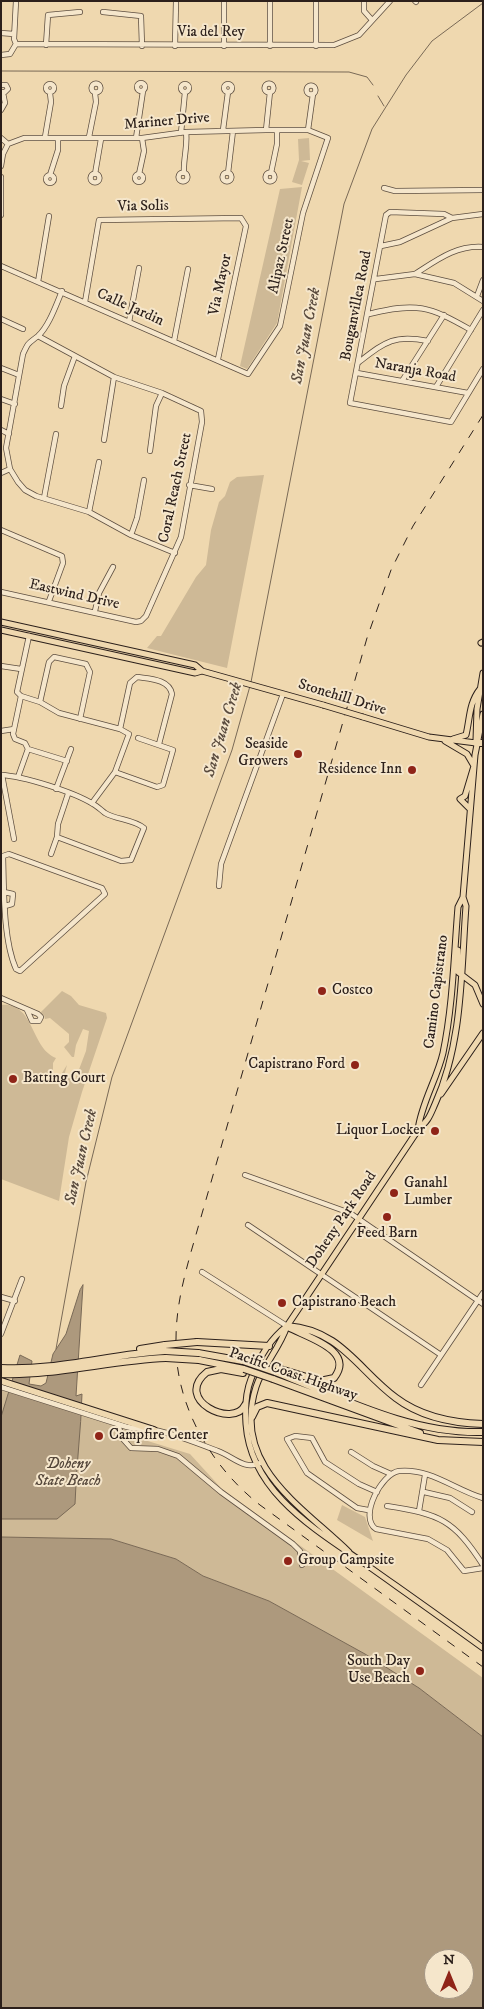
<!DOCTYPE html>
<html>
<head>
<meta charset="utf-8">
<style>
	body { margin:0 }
	#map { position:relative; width:484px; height:2009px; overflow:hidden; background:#efd8af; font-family:"IM FELL DW Pica",serif }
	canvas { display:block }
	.frame { position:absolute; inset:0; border:2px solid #2c201b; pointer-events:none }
	.north { position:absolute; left:424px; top:1949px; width:50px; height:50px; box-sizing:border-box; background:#f5e6cb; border:1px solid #a59785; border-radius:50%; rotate:0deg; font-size:14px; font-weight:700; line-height:20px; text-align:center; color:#2c201b }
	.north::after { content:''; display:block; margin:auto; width:18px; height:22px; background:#8f2418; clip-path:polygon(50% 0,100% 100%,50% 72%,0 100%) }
</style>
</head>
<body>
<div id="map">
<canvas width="484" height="2009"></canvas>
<div class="frame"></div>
<div class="north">N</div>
</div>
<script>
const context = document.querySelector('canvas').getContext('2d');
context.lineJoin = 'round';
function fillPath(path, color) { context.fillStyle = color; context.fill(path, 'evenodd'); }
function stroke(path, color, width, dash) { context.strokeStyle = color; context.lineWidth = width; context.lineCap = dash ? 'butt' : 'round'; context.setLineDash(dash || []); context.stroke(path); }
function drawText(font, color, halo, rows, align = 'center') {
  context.font = font + ' "IM FELL DW Pica",serif'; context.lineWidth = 4; context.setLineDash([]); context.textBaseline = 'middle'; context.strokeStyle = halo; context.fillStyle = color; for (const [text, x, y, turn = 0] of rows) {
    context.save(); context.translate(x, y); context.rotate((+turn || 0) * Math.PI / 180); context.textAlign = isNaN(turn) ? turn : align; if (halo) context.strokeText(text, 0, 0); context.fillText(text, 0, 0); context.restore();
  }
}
fillPath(new Path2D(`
	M309,138l1,22 -9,1 8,2 -7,22 -10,-3 7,-22 -1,-21z
	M302,187l-25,136 -30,46 -7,-3 40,-177z
	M264,475l-37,193 -80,-20 10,-12h4l35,-59 10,-12 5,-35 8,-28 6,-6 5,-14 7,-5z
	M62,991l9,5 8,9 27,8 1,5 -25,74 -13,45 -10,64 -58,-22v-174c34,-3 29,43 55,53l-3,5v12l7,3 3,-1 -1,-4 5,-8 -3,11 11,4 11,-29 3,-20 -6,-2 -7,16 -2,12h-2l-8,-10 5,-5v-8l-19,-16 -5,1 -1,-4h-3v-3z
	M1,1384l140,45 -3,9 52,16 32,35 261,189v59l-64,-49 -54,-34 -96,-53 -66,-25 -27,-17 -65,-20 -110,-2z
	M342,1505l23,12 8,24 -36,-21z`), '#ceb996');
const water = new Path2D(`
	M83,1285l-7,111 6,-2c-1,37 -6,73 -7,110l-18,15h-56v-102l19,-62 12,6 -3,23 12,2 5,-3 7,-29 13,-20 14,-44z
	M1,1537l110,2 65,20 27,17 66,25 96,53 54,34 64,49v271h-482zM434,1959h30v30h-30z`);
fillPath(water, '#ad997d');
stroke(water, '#796956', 1);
stroke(new Path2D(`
	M1,71l348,1 18,5 6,8
	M378,96l6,10
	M251,682l93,-478 28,-75 34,-54 26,-34 51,-38
	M56,1349l30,-167 26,-105 120,-327 18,-64`), '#796956', 1);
const minor = new Path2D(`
	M224,1v45
	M270,1v45
	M364,1v10l8,9
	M415,1l1,1
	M103,12l38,4 1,30
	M1,33l13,1
	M16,44l318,1 25,-10 31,-34
	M16,44l-2,-5 2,-38
	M46,45l2,-30 32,-3
	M175,46l1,-45
	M316,46v-45
	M1,55l9,-1 6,-10
	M137 87a4 4 0 1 1 8 0a4 4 0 1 1-8 0Z
	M91.5 88a4.5 4.5 0 1 1 9 0a4.5 4.5 0 1 1-9 0Z
	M264.5 88a4.5 4.5 0 1 1 9 0a4.5 4.5 0 1 1-9 0Z
	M46 88a4 4 0 1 1 8 0a4 4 0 1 1-8 0Z
	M181 88a4 4 0 1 1 8 0a4 4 0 1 1-8 0Z
	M224 88a4 4 0 1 1 8 0a4 4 0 1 1-8 0Z
	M1,85h5l2,4 -3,3h-4
	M306.5 90a4.5 4.5 0 1 1 9 0a4.5 4.5 0 1 1-9 0Z
	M1,110l4,-7 -2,-10
	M223,130l5,-38
	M266,130l4,-38
	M308,130l5,-36
	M181,133l4,-41
	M45,137l6,-35 -1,-9
	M89,137l7,-35 -1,-9
	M1,138l7,6
	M136,138l7,-47
	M1,166l2,-12 5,-10
	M265.5 177a4.5 4.5 0 1 1 9 0a4.5 4.5 0 1 1-9 0Z
	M178.5 177a4.5 4.5 0 1 1 9 0a4.5 4.5 0 1 1-9 0Z
	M222.5 177a4.5 4.5 0 1 1 9 0a4.5 4.5 0 1 1-9 0Z
	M184,173c-1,-14 4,-27 2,-41
	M228,173l5,-42
	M271,173l6,-29v-14
	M90.5 178a4.5 4.5 0 1 1 9 0a4.5 4.5 0 1 1-9 0Z
	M135 178a4 4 0 1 1 8 0a4 4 0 1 1-8 0Z
	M95,174l6,-35
	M139,174l5,-23 -2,-13
	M46 179a4 4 0 1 1 8 0a4 4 0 1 1-8 0Z
	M50,175l8,-25v-12
	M1,177v38
	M384,188l11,3 88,-1
	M483,214l-31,4 -8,-4 -54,-2 -4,3 -36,188 101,19 32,-53
	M381,246l19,-4 52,-24
	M1,266l247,108 32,-48 23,-113 25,-75 -20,-8h-42l-80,2 -44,6h-118l-16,6
	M415,274c22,-14 41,-29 68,-27
	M376,279l39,-5 39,9 29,18
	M38,282l11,-66
	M62,291c-6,14 -13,35 -24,45 -10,8 -9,5 -15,18l-17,94 4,21 8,13 7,8 11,6 53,16 42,23 44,18
	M477,296l6,-16
	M85,302l14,-82 142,-2 5,8 -28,133
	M369,314c48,-12 60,-8 102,16
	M1,319l22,10
	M129,322l10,-54
	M174,341l14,-72
	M359,362c26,-20 35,-28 69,-21
	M1,368l18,7
	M357,373l111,20
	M402,381l42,-66
	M436,387l47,-77
	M1,399l14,5
	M61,406l3,-20 11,-30
	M1,430l8,4
	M104,440l10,-63
	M150,451l6,-45 6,-13
	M1,473l9,-4
	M189,485l23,4
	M44,498l12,-64
	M89,512l10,-50
	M1,530l61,26 1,7 -14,38
	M131,535l6,-17 7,-38
	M1,592l135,30 5,-1 5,-5 35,-79 21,-115 -1,-11 -39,-18 -48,-16 -76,-41
	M95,611l4,-18 14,-26
	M29,636l-12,56 4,4 19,6 19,11 61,16 9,5 -14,38 -23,31
	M1,666l20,3
	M21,696l-8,38 2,5 10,4 3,6 39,12
	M40,702l9,-40 5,-5 32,7 4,8 -10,47
	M120,729l10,-46 7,-6c13,2 32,2 35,17l-13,50
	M1,731l13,-2
	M115,772l42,15 6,-2 10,-35 -35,-12
	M1,775c22,1 73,17 92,29 4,2 8,6 12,9 12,7 28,6 39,15l-13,32 -10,1 -64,-24
	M2,775l12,64
	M18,777l10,-28
	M56,789l15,-40
	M9,854l93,34 3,6 -85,77 -4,-2c-13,-29 -12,-80 -13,-113z
	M51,854l6,-17 1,-13 10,-30
	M219,886l2,-22 62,-170
	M4,892l9,2 -1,10 -7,2
	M1,998l37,16 3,3 -2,4h-7l-5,-11
	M245,1175l105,38 133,91
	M248,1225l193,130
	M202,1272l85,54
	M1,1297l14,4
	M1,1334l21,-55
	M421,1385l62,-92
	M1,1387l126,40c9,2 18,2 27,3 19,3 45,14 64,21 14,5 27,20 42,12
	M118,1424l4,14 9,10 27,1 20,7 43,36 72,52 7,7 2,14
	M351,1452l22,14 18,8
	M424,1492l26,6 22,14
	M483,1498c-28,-8 -52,-30 -84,-27 -17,2 -41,46 -23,58l52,10 19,11 17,21 19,-3
	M387,1506c53,8 67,14 96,59
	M368,1510l-11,-2 -50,-35 -20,-34 8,-3 17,2 13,24 34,22 18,8
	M419,1511l6,-36`);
const major = new Path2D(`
	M1,622l194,43 7,6 121,34
	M1,630l194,43 7,-2
	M481,643l2,-1
	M363,717l66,20 47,6
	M453,739l13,-4c4,-17 3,-32 14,-46
	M476,740l1,-31 6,-36
	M445,741l22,13 7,12 -9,30 -5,3 10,10
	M458,950v22l17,13 8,19
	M441,1094l42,-61
	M418,1128c10,-5 13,-15 17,-24 28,-62 26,-132 31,-198l-3,-9
	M287,1326c-17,13 -29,34 -36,53 -6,15 -6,30 -5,45 5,71 74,108 125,144 38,27 75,53 112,80
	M349,1552c-47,-46 -118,-86 -93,-165 7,-22 24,-39 31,-61l131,-196c3,-26 19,-51 25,-77 10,-48 11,-98 15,-146l5,-10 12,-142 8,-41`);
const highway = new Path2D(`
	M476,743h7
	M287,1326c54,4 71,44 109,72 25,19 56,25 87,26
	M197,1342l72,4
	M140,1349l25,-4
	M198,1353l45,8
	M199,1360l45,9
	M1,1368c55,3 110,-14 164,-17
	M277,1368l43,13 14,-3c22,-28 -28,-41 -46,-51
	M275,1372c67,26 135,62 208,60
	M243,1373l-22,-4 -14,3c-35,28 27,57 38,33
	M1,1374c55,2 110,-14 165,-16
	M273,1379l147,54
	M1,1381l153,49
	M252,1417l5,-10 10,-4 171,37 45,2`);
stroke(minor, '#5d4e40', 6);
stroke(major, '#2c201b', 7);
stroke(highway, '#2c201b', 8);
stroke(minor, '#f5e6cb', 4.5);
stroke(major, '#efd8af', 5);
stroke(highway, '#efd8af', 6);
stroke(new Path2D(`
	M483,415l-70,111 -22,44 -24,68 -176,614c-8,29 -15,57 -15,87 -2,64 34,127 84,166l223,162`), '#2c201b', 1, [9, 9]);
const majorBridge = new Path2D(`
	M323,705l40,12`);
const highwayBridge = new Path2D(`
	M165,1345l32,-3
	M165,1351l33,2
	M166,1358l33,2
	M243,1361l32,11
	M244,1369l29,10`);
stroke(majorBridge, '#2c201b', 7, []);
stroke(highwayBridge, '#2c201b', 8, []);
stroke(majorBridge, '#efd8af', 5);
stroke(highwayBridge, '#efd8af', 6);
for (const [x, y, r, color] of [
	[298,754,5,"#8f2418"],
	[412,770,5,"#8f2418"],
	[322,991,5,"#8f2418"],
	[355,1065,5,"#8f2418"],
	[13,1079,5,"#8f2418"],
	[435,1131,5,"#8f2418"],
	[394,1193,5,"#8f2418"],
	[387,1217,5,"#8f2418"],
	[282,1303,5,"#8f2418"],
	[99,1436,5,"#8f2418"],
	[288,1561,5,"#8f2418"],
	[420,1671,5,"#8f2418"]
]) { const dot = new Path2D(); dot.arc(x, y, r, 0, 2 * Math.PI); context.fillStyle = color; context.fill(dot); stroke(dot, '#f5e6cb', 2); }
drawText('15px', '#2c201b', '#f5e6cb', [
	["Via del Rey",211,33],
	["Mariner Drive",167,122,-5],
	["Via Solis",143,207,-1],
	["Alipaz Street",282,256,-78],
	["Via Mayor",221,285,-78],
	["Bouganvillea Road",357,306,-79],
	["Calle Jardin",130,308,24],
	["Naranja Road",415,371,10],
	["Coral Reach Street",176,488,-78],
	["Eastwind Drive",74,595,13],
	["Stonehill Drive",342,698,17],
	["Camino Capistrano",437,992,-83],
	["Doheny Park Road",342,1220,-56],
	["Pacific Coast Highway",293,1375,19]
]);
drawText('15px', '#2c201b', '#f5e6cb', [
	["Seaside",288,745,"right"],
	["Growers",288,762,"right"],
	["Residence Inn",402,770,"right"],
	["Costco",332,991],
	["Capistrano Ford",345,1065,"right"],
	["Batting Court",23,1079],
	["Liquor Locker",425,1131,"right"],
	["Ganahl",404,1184],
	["Lumber",404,1201],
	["Feed Barn",387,1234,"center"],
	["Capistrano Beach",292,1303],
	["Campfire Center",109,1436],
	["Group Campsite",298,1561],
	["South Day",410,1662,"right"],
	["Use Beach",410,1679,"right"]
], 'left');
drawText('italic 15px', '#54463a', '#f5e6cb', [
	["Doheny",68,1465],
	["State Beach",68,1482]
]);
drawText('italic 16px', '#594a3d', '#f5e6cb', [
	["San Juan Creek",307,336,-79],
	["San Juan Creek",224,730,-73],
	["San Juan Creek",82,1157,-77]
]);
</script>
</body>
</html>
